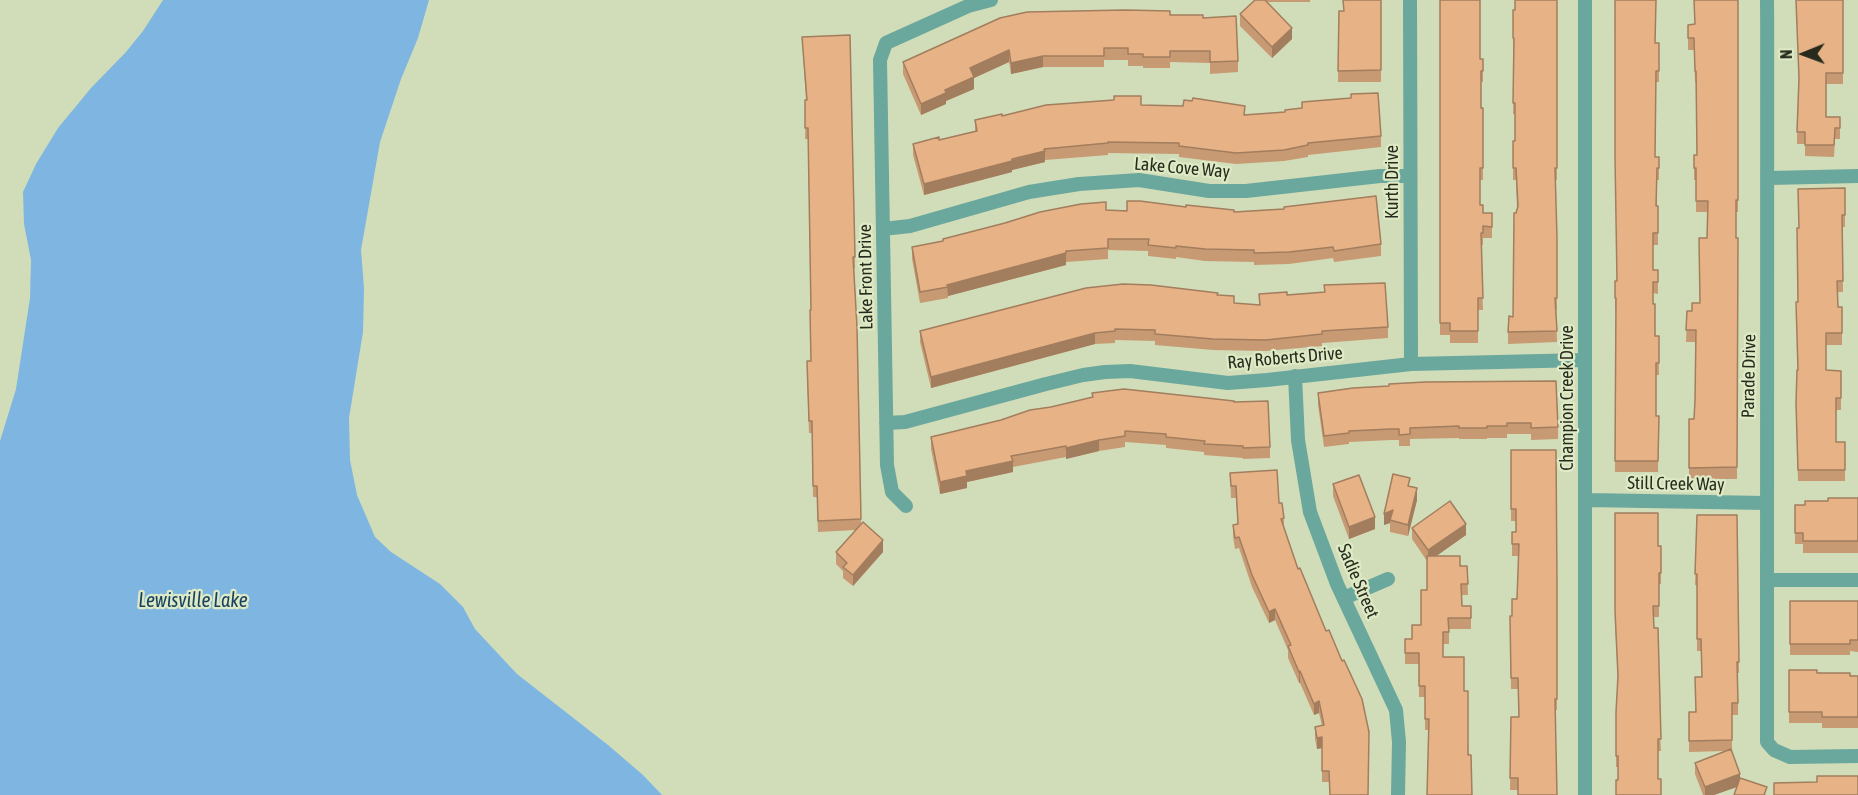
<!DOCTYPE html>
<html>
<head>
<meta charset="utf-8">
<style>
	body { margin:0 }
	#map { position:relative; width:1858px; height:795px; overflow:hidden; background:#d1ddb8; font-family:"Asap Condensed",sans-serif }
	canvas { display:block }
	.north { position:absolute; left:1774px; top:24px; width:60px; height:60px; -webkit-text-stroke:4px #deeac5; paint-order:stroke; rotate:269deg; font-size:16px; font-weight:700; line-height:24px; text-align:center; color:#272b1d }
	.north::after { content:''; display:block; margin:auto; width:21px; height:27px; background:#272b1d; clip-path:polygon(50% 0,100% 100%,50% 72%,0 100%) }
</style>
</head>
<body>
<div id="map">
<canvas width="1858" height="795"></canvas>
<div class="north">N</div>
</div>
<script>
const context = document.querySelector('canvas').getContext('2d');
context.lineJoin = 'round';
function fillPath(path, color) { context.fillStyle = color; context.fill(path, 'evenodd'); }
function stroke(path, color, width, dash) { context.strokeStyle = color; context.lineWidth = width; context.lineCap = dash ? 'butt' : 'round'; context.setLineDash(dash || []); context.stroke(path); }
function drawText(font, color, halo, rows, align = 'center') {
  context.font = font + ' "Asap Condensed",sans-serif'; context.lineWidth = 4.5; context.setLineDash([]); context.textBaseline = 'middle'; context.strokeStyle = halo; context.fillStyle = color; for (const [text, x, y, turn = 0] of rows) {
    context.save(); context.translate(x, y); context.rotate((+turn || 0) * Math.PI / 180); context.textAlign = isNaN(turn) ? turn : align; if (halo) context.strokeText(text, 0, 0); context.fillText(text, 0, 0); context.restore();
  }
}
fillPath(new Path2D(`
	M163,0h266l-11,38 -17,41 -21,63 -19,108 3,38 -1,44 -14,86 1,42 7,35 18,42 16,15 49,32 23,23 12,22 42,45 91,71 35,30 19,20h-662v-354l16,-52 14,-91 1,-38 -7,-36 -1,-32 13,-28 22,-36 33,-40 35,-36 17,-21z`), '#7eb6e1');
stroke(new Path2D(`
	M1410,0l1,364
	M1585,0v795
	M1767,0c2,247 -1,494 0,742l7,8 16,7 68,-1
	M1769,178l89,-2
	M883,229l27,-3 119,-34 50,-8 60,-4 70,11h37l134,-15h30
	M1295,376l3,64 12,72 27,72 59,126 3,32 -1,53
	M886,423l19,-1 141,-38 37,-9 22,-3 25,-1 98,12 39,-3 144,-16 174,-4
	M1585,500l181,3
	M906,506l-14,-14 -5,-27 -7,-405 6,-17 82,-37 23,-6
	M1767,580h91
	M1344,598l44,-19`), '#6aa79d', 14);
fillPath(new Path2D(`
	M1255,0h55v2h-44l26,37 -20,19 -32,-32v-12z
	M1381,0v82h-43l1,-71h4z
	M1440,0l40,59h3v23h-2v26l2,44v28h-3v25l3,8h9v25h-9v7h-2l2,65h-5v33h-28v-8h-10z
	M1557,0v180h-2l2,58v72h-1l1,32 -49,2v-12l5,-15 4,-109 -1,-28h-3v-39h2v-27h-2l1,-64h-1v-40z
	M1843,0v84h-17v33h14v22h-5l-1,18 -29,-1v-12h-8v-12z
	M1170,15l33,3 35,43v11l-28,2v-11l-40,-1v6h-27v-2h-15v-6h-24v7h-61l-32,7 -2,-12 -35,16v11l-28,12v3l-25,11 -18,-41v-12z
	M1688,25l50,12v175h-2v26h2l-1,241h-48v-60h5l1,-18v-59h-9l1,-31h5l8,-8 7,-65 1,-26h-12v-32h-2v-25h3l-1,-73h-1l-1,-32h-6z
	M802,37l53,220v11h-1l3,59 4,197 22,28 -30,34 -10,-8v-7l-7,-7v-12l20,-22 -38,2 -1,-35h-4l-1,-64h-3l-2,-60 4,-12v-51l-3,-171h-3l1,-39z
	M1655,43h4v39h-3l-1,75h4v23h-2v26h1v39h-5v25h5v24l-5,-1v11l2,32h4v39h-3v41h3l-1,56h-43l1,-162h-1v-29h2z
	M1302,102l79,34v11l-73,8v2l-24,4 -48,3 -57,-7v-3l-71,-1v2l-63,5v2l-33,8v2l-88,23 -11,-40v-11l26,-4 36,-9v-11l27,-4 139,-11 104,10 40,-3 17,-4z
	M1845,188v39h-3l1,65h-6l1,15h4v38h-16v25l15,1v39h-5v32h9v39h-47l-2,-67 2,-44v-142z
	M1106,210l128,2 147,32v12l-47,6 -1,-4 -44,6 -35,1v-3l-49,-1 -29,-4v2l-28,-3v-5l-40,-1v9l-42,3v3l-118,31v2l-28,5 -8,-44v-12l31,-6v-2z
	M1324,285l64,42v11l-66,5v3l-56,5 -53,-1 -58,-5v-4l-40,-1v3l-20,1 -164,44 -11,-46v-11l298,-36 16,9 25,1v-11l28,1 37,-3z
	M1318,393l240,34v12l-27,1v-6h-24v4h-20v1h-28v-1l-49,1v7h-11v-6h-8l-42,2v2l-25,3 -6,-42z
	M1234,402l36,45v11l-27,1v-1l-39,-3v-3l-38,-4v-3l-41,-3v5l-26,4 -33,8v-2l-53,10v5l-46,10v6l-27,6 -9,-45v-12z
	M1511,450l46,144v116h-2l-37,80h-8l1,-73h8l-1,-28h-7l-1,-73h2l5,-17 2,-43h-7v-24h4v-11h-5z
	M1230,473l49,30 5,15v9l14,42 28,62 3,151h-7v-34l-5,1 -2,-10v-12l7,-1 -3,-13 -5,2 -14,-32h-1l-11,-25v-8l-13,-30 -6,3 -17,-36 -13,-39 -4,1 -2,-13v-11l5,-1 -2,-26h-5z
	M1333,484l42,45 -26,10 -16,-43z
	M1410,487l7,13 -9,36 -18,-4v-9l-6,2z
	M1858,498v55h-55v-9h-8v-39h10z
	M1615,513l43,33h3v38h-2v33h-6l8,134h-3l-40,29v-13h-2v-44l2,-43 -3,-57z
	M1697,515l42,147v11h-1v42h-6v36h-1l9,28 27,16 -30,-9 -23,9h-11l-8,-21v-11l31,-12 -37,1v-40h6l7,-35 -1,-26h-4v-66h-2z
	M1412,528l54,7 -30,21 24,10h7l1,29h-6v11h9v23h-22v15h-6v13l21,34 8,104 -44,-65h-3v-33h-6v-33h-14v-25h7l9,-14 6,-35v-29l-15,-22z
	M1790,601h68v51l-8,-1v4h-60z
	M1789,670l69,6v52h-36v-5h-33z`), '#c79a73');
fillPath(new Path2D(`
	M1292,28v11l-20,19v-11z
	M1009,50v12l-35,16v11l-28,12v3l-25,11v-11l24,-14 25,-22z
	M1043,56v11l-32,7v-11z
	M1045,151v11l-33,8v2l-88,23v-11z
	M1066,253v12l-118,31 -1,-11z
	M1095,333v11l-164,44v-11z
	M1099,440v11l-33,8v-11z
	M1013,461v11l-46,10v6l-27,6v-12l26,-11z
	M1417,488v12l-9,36v-11z
	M1393,510l-3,13 -6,2v-11z
	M1375,517v12l-26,10v-12z
	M1466,524v11l-38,27v-12z
	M883,540v12l-30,34v-11z
	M1275,609v11l-6,3v-11z
	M1300,671v12h-1v-11z
	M1319,701v12l-5,2v-11z
	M1322,737v11l-5,1v-11z
	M1740,774v12l-26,9h-9v-8z`), '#a27d5e');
const building = new Path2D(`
	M1255,0h10l27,28 -20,19 -32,-33z
	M1343,0h38v70l-43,1 1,-60h5z
	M1440,0h40v59h3v12h-2v37h2v60h-3v37h3v8h9v14l-9,-1v7h-2l2,65h-5v33h-28v-8h-10z
	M1515,0h42v168h-2l2,70v60h-2l2,33 -49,1 1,-16 4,1 1,-104h2l2,-7 -2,-38h-3v-27h2v-38h-2l1,-65h-1v-28h2z
	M1615,0h41l-1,43h4v28h-3l-1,86h4v11h-2l-1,38h2v27h-5v37h5v12h-5v22h2v32h4v27h-3v53h3l-1,45h-43l1,-163h-1v-17h2l-2,-125z
	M1694,0h44v200h-2v38h2l-1,229 -48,1v-49h5l1,-18 1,-71h-10l1,-19h5v-8h8l-1,-65h8l1,-37h-12v-33h-2v-13h3l-1,-84h-1l-1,-33h-6v-13l7,-1z
	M1796,0h47v73h-17v44h14v11h-5l-1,17h-29v-13h-8l2,-54z
	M1125,10l45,1v4h33v3l33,-2 2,45 -28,1v-11h-40v6h-27v-3h-15v-6h-24v8h-61l-32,7 -2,-13 -39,18 4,9 -29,13 1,3 -25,11 -18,-42 97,-44 27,-6z
	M850,35l5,222h-2l4,70 4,192 -43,2 -1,-35h-4l-1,-65h-3l-2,-60h4l-1,-51h1l-3,-182h-3v-28h2l-5,-63z
	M1378,93l3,43 -73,7v2l-24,5 -48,3 -57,-7v-3l-71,-1v1l-64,6 1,2 -33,8v2l-88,23 -11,-40 26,-7v3l38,-9 -2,-11 27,-6v2l44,-11 68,-5v-4h27v9l42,1 1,-6 8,1 1,-3 52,8 -1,9 41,-3v-2l17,-2v-6l49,-4v-4z
	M1845,188v27h-3l1,66h-6l1,26h4v26h-16v37l15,1v27h-5v44h9v28h-47l-2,-67 1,-33h1l-2,-68h2l-1,-74h2l-1,-39z
	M1376,196l5,48 -47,7 -1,-4 -44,5 -35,1v-3l-49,-1 -29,-3v2l-28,-3 1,-6h-41v9l-42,3v2l-119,32 1,2 -28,5 -8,-45 31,-6v-2l62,-16 35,-11 41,-8 25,-2v8l21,1v-10h13l46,6v-2l48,5v2l50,-3v-2z
	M1385,283l3,44 -66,4v3l-56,6 -53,-1 -58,-5v-4l-40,-1v2l-20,2 -164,44 -11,-46 166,-43 37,-4 28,1 67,8 -1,2 17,1v7l26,2 -1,-11 28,-2v3l38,-3 -1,-7z
	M1556,381l2,46 -27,1v-5h-24v3h-20v2h-28v-2l-49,2v6l-11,1v-6h-8l-42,2v2l-25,3 -6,-43 35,-5 36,-2v-2l36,-2z
	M1124,389l110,12v1l34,-1 2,46 -27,1v-2l-39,-2 1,-3 -39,-4v-3l-41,-3v5l-26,4 -33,8v-2l-55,10 2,5 -47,10 1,5 -27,6 -9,-45 70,-17 29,-10 21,-3 42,-10 -1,-4z
	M1511,450h45l1,132v117h-2l2,96h-39v-17h-8l1,-61h8l-1,-39h-7l-1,-62h2v-17h5l2,-55h-7v-12h4v-23h-5z
	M1277,470l2,33h3l2,15 -3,1 17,50 2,-1 26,63 3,-1 13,31 2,-1 18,39 7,33 -1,63h-38l-1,-24h-7v-34l-5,1 -2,-11 9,-2 -5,-24 -5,3 -14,-33 -1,1 -11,-26 3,-1 -16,-36 -6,3 -17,-37 -13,-38 -4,1 -2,-13 5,-1 -2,-38h-5l-1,-13z
	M1393,474l17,4 -2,8 9,2 -9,37 -18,-5 3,-10 -9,4z
	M1359,475l16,42 -26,10 -16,-43z
	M1828,498h30v43h-55v-8h-8v-28h10v-4h23z
	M1450,501l16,23 -38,26 -16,-22z
	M1615,513h43v33h3v27h-2v33h-6l1,22h4l3,111h-3v40h3v16h-45v-15h2v-24h-2v-44l2,-36 -3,-65z
	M1697,515h40l2,147h-2l1,41h-6v37l-43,1v-29h7l-1,-35h7l-1,-38h-4v-65h-2z
	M863,522l20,18 -30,35 -10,-8 4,-4 -11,-11z
	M1427,556h33v10h7l1,18h-7l1,22h9v12h-23l1,14h-6v25h21v34h4v64h3l1,40h-45l2,-76h-4v-33h-6v-33h-14v-14h7v-14h9v-35h6z
	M1790,601h68v39h-8v4h-60z
	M1789,670h28v3h33v3h8v41h-36v-5h-33z
	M1731,749l9,25 -35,13 -10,-24z
	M1817,776h41v19h-84v-12l43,-1z
	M1740,778l27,9 -3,8h-30z`);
fillPath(building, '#e7b386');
stroke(building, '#a27d5e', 1.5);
drawText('18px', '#272b1d', '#deeac5', [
	["Lake Cove Way",1182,168,5],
	["Kurth Drive",1392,182,-90],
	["Lake Front Drive",866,277,-91],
	["Ray Roberts Drive",1285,358,-5],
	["Parade Drive",1749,376,-89],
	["Champion Creek Drive",1567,398,-90],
	["Still Creek Way",1676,484,1],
	["Sadie Street",1358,581,67]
]);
drawText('italic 20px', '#184260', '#deeac5', [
	["Lewisville Lake",193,601]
]);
</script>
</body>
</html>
